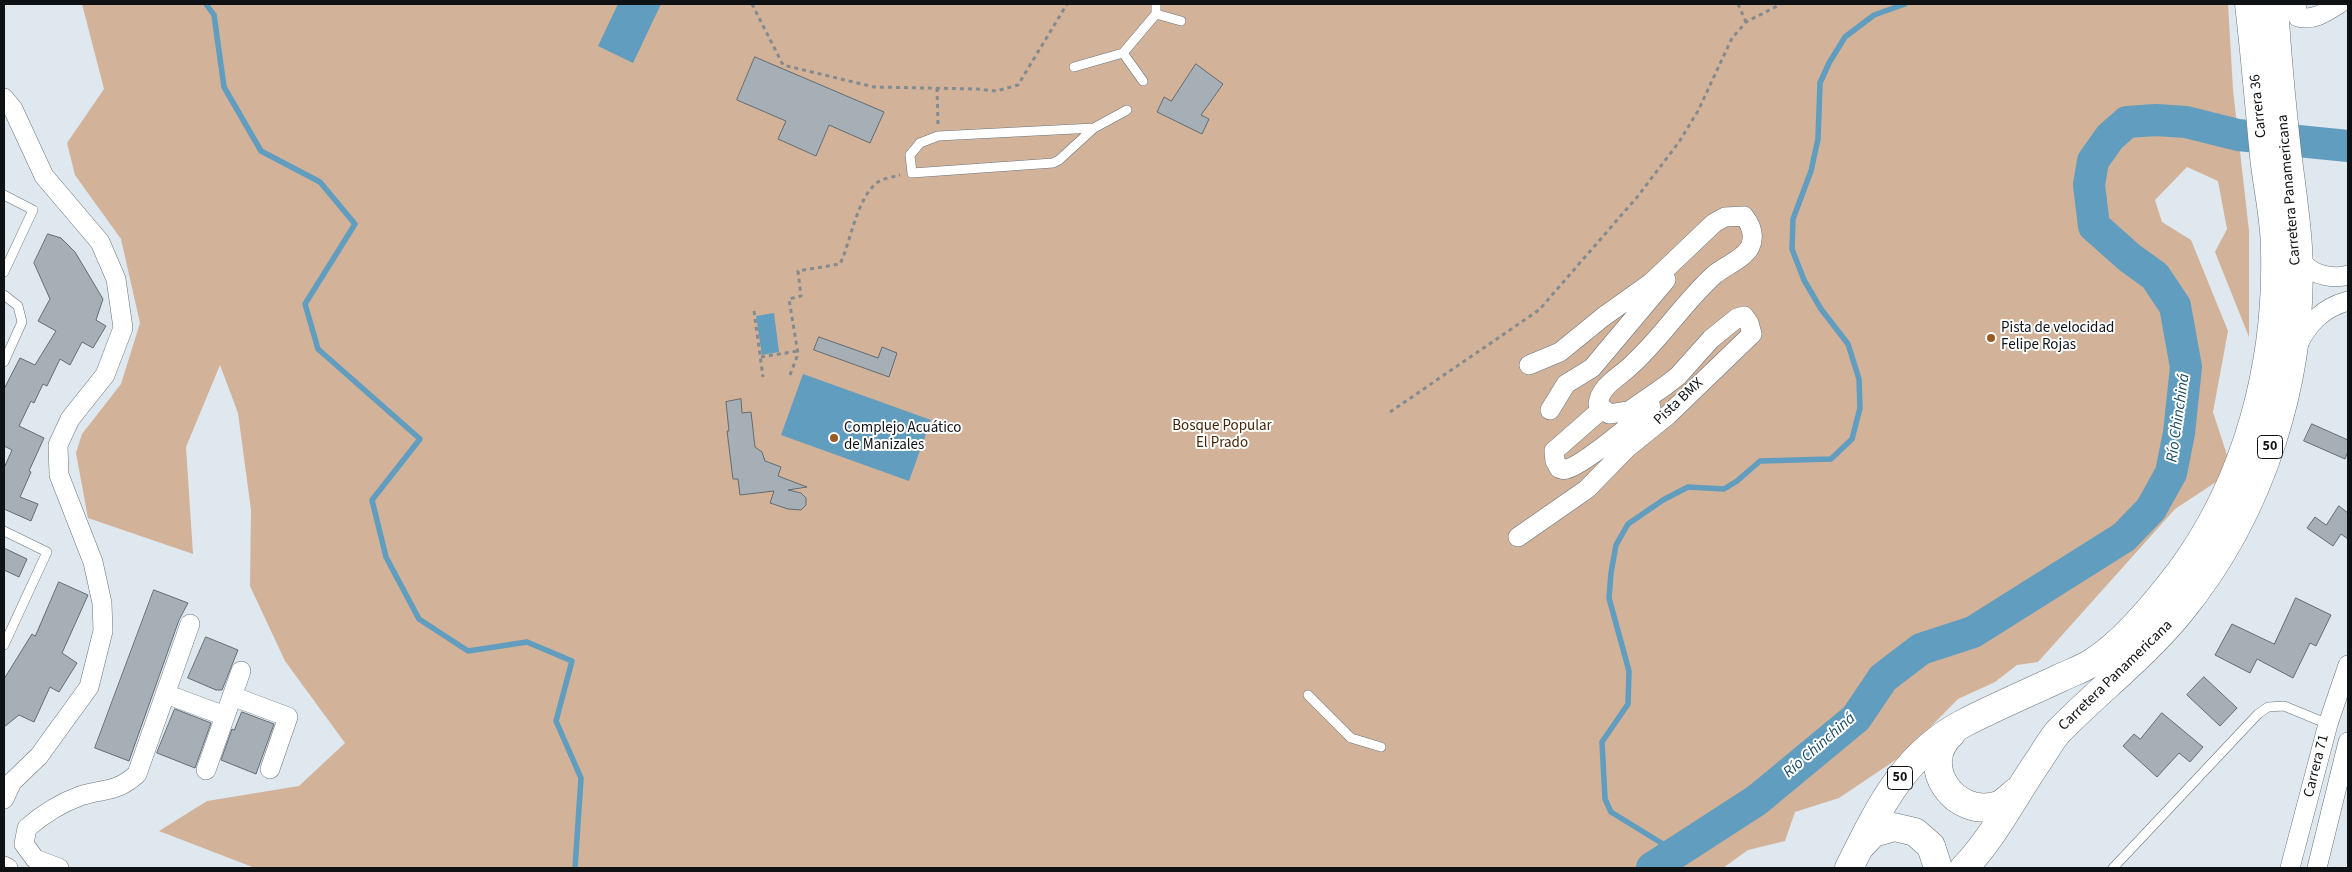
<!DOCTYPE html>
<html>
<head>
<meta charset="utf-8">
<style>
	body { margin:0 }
	#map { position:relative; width:2352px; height:872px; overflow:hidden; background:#dee8ee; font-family:"Source Sans 3",sans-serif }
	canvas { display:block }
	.frame { position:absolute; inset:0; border:5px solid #0f1214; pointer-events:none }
</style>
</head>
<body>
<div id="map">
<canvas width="2352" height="872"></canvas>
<div class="frame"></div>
</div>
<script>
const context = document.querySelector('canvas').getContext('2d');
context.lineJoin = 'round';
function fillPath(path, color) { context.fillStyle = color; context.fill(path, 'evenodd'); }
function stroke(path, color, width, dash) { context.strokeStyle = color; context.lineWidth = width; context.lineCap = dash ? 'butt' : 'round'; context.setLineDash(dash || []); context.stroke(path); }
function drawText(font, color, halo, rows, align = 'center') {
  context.font = font + ' "Source Sans 3",sans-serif'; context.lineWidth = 4; context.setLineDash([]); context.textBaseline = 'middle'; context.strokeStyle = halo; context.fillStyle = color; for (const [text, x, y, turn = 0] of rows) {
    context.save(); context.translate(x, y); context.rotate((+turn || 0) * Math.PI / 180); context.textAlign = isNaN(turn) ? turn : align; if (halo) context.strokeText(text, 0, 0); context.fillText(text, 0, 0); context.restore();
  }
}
fillPath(new Path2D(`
	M82,4h2146l5,86 16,141v106l-34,-85 12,-23 -9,-48 -31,-14 -32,33 7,22 29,18 37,91 -15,81 14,43 -5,23 -47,31 -137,153 -21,3 -22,17 -37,17 -55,56 -64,43 -44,14 -10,29 -37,9 -25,18h-1468l-96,-37 48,-30 92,-15 46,-43 -60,-82 -35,-75 1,-76 -13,-97 -18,-48 -34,82 7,107 -105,-36 -12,-65 6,-19 39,-50 19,-61 -19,-84 -46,-64 -8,-32 37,-54z`), '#d2b299');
fillPath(new Path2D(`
	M618,4h43l-28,59 -35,-17z
	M774,313l5,39 -17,3 -6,-39z
	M803,374l128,46 -22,61 -128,-46z`), '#609dbf');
stroke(new Path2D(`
	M206,4l8,11 10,72 37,64 59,31 35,42 -50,80 13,45 102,90 -48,61 14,57 33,62 49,32 59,-9 45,19 -16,60 25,57 -6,90
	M1676,852l-65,-40 -6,-13 -3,-57 26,-38 1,-33 -20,-73 2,-25 5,-28 12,-21 35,-24 25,-13 36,2 13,-8 23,-20 71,-2 21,-20 8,-31 -1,-29 -11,-35 -27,-35 -17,-29 -12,-31 1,-30 18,-48 7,-32 2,-56 9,-20 16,-26 29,-22 31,-11`), '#609dbf', 5.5);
stroke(new Path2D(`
	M1652,868l105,-68 99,-82 27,-40 38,-29 52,-17 151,-95 27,-28 20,-36 8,-40 7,-66 -11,-61 -20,-30 -25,-18 -36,-32 -5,-41 4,-24 17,-24 17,-15 29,-2 30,2 52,13 110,11`), '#609dbf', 32);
const building = new Path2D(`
	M755,57l129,55 -14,31 -41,-18 -13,31 -38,-17 8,-18 -49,-21z
	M1196,64l27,20 -22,31 8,4 -7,15 -45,-22 7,-15 7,4z
	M48,234l13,4 14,14 28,47 -7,21 10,6 -13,22 -11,-6 -12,23 -10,-6 -13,27 -4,-2 -9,19 -3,-2 -12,25 25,12 -15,33 2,1 -11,25 18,7 -7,17 -27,-12v-41l8,-18 -8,-4v-57l16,-31 15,7 21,-34 -18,-10 12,-22 -16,-36z
	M819,337l59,21 4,-11 15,6 -8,24 -75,-27z
	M741,399l1,14 9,-1 4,35 7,5 3,9 16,6 -3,9 29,11 -19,3 13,3 5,5v7l-5,5 -13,-1 -18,-6 4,-12 -34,4 -2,-16h-5l-6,-48h2l-3,-29z
	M2312,424l36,16v11l-3,8 -41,-18z
	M2339,506l9,7v26l-7,-5 -8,12 -26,-18 8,-11 11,8z
	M4,548l23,11 -8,18 -15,-7z
	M59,582l29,13 -26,58 15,10 -18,29 -9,-5 -16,35 -15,-7 -15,12v-48l28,-45 3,2z
	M154,590l34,13 -9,17 -50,141 -34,-13z
	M2296,598l35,17 -15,31 -6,-3 -17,35 -36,-19 -7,14 -35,-18 17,-31 42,20z
	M206,637l32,13 -16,40h-6l-28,-12z
	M2204,677l33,31 -17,18 -33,-31z
	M175,709l36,14 -16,45 -38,-15z
	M242,712l32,12 -18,50 -35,-14 11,-31 2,1z
	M2162,713l41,34 -13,15 -11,-9 -22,24 -34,-31 11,-12 6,5z`);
fillPath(building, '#a6afb5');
stroke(building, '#636c72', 1);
const lane = new Path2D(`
	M1156,4v10
	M1123,53l20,28
	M1074,67l49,-14 33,-39 25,7
	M1094,128l-156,8 -18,7 -10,12 2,18 141,-10 6,-3 35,-32 33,-18
	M4,195l29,15 -29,62
	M4,295l14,11 4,16 -18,40
	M4,531l43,21 -43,93
	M1308,695l43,43 30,9
	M2113,868l145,-154 10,-7 16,-1 44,18`);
const street = new Path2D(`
	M2296,4l2,13c16,4 28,-5 41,-13
	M4,98l9,11 31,67 56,66 16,37 7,49 -18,47 -35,44 -12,26 1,30 34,87 9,41 1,28 -14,56 -50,69 -27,26 -8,17
	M2299,249c1,5 2,12 6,16 10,11 30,14 43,10
	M2297,346c12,-23 25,-38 51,-45
	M1602,409l-48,42 1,10 4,7c0,1 6,2 7,1 15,-2 72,-50 85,-62
	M1550,410l16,-26 26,-16 74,-88
	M1518,537l69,-48 40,-41 41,-33 84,-81 -3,-11 -5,-7 -7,2 -26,21 -33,37 -13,10 -36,25 -20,3 -11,-10c2,-16 16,-24 28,-34 33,-28 56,-66 88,-95 10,-9 29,-15 36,-28 5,-11 1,-22 -6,-31l-19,1 -11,6 -62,59 -49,35 -43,35 -31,13
	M166,694l59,22
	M232,696l56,21 -18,52
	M206,770l35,-99
	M4,866l4,2
	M59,868l-24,-9 -11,-15 3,-16c15,-13 34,-25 53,-32 25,-8 36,-3 57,-22l53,-150
	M2290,868l38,-144 20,-59
	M2317,868l31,-126`);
const highway = new Path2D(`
	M1951,734c-34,31 4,86 48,71 6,-3 13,-10 18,-14
	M1859,848l14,-15 21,-6 21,5 16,14 7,22
	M1849,868c29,-58 54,-113 115,-145 31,-16 64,-30 96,-45 10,-5 23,-9 33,-16 30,-19 65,-61 87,-90 68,-92 98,-209 95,-322 0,-32 -8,-63 -11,-94 -5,-51 -9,-102 -15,-152
	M1964,868c30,-31 50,-72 75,-108 6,-9 12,-20 19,-28 40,-41 86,-76 122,-120 82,-100 125,-236 118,-365 -2,-29 -6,-58 -10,-87 -6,-52 -11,-104 -14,-156`);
stroke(lane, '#6b747a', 10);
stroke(street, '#6b747a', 20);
stroke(highway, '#6b747a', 29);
stroke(new Path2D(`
	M752,4l31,61 91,22 103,2 19,2 22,-6 49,-81
	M1738,4l8,18
	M937,88l1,37
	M754,311l9,66
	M761,357l37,-6
	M790,375l8,-21 -9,-55 12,-3 -3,-25 42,-7c11,-23 17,-67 38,-82 6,-4 15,-5 22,-7
	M1390,412l149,-102 99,-114 41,-54 19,-31 34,-73 14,-16 35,-18`), '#848b8f', 3, [4, 4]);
stroke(lane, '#fff', 9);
stroke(street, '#fff', 19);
stroke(highway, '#fff', 28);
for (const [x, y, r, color] of [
	[1991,338,5,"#995b20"],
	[834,438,5,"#995b20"]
]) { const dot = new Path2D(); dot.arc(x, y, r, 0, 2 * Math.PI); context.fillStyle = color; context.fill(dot); stroke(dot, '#fff', 2); }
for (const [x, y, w] of [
	[2270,447,25],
	[1900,778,25]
]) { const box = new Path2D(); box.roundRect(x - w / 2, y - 11.5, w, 23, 4); context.fillStyle = '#fff'; context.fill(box); stroke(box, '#0f1214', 1); }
drawText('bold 14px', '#0f1214', null, [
	["50",2270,447],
	["50",1900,778]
]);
drawText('15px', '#0f1214', '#fff', [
	["Carrera 36",2259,106,-96],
	["Carretera Panamericana",2290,190,-95],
	["Pista BMX",1679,402,-43],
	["Carretera Panamericana",2116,676,-44],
	["Carrera 71",2317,766,-76]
]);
drawText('15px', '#0f1214', '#fff', [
	["Pista de velocidad",2001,329],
	["Felipe Rojas",2001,346],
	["Complejo Acuático",844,429],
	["de Manizales",844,446]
], 'left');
drawText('15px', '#462504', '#fff', [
	["Bosque Popular",1222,427],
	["El Prado",1222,444]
]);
drawText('italic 16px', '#1a4b64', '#fff', [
	["Río Chinchiná",2179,418,-82],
	["Río Chinchiná",1820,746,-41]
]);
</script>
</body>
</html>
